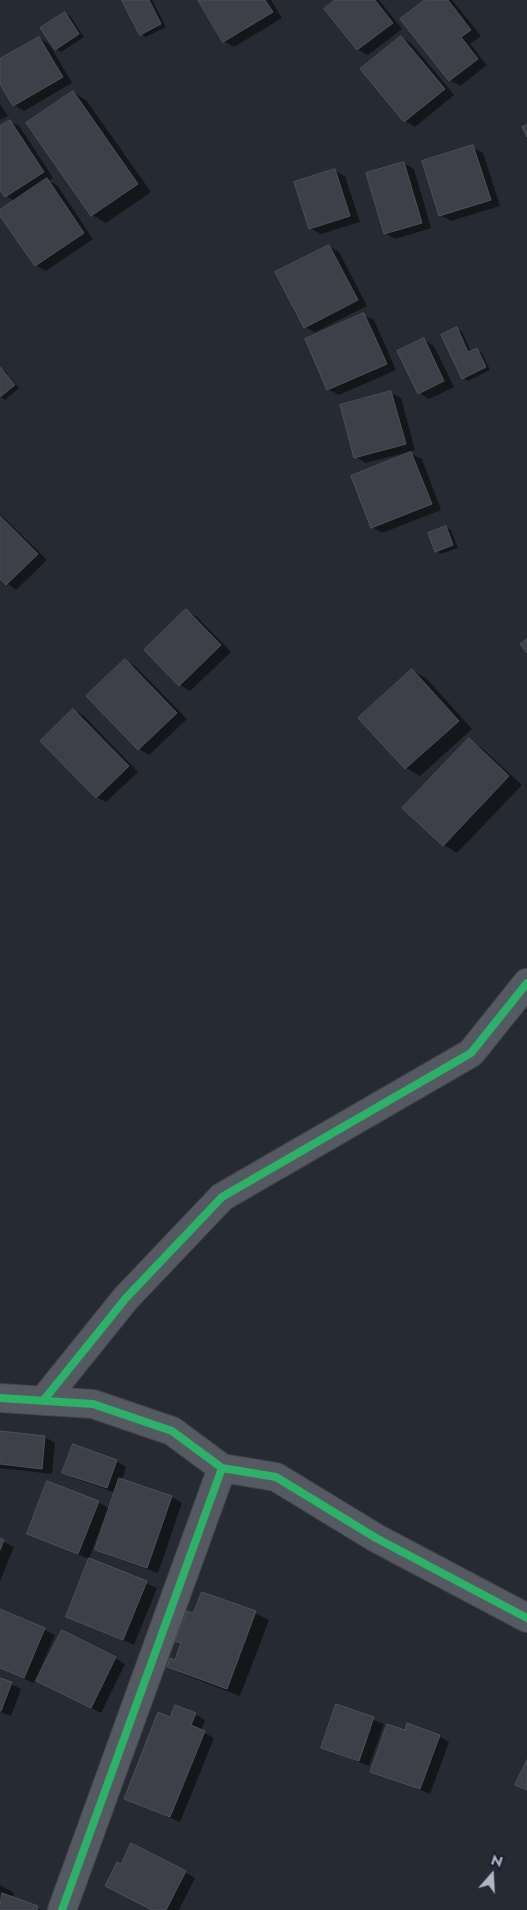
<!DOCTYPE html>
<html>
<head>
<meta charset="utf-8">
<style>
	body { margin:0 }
	#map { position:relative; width:527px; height:1910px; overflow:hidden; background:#262a32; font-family:Jost,sans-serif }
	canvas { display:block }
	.north { position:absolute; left:467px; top:1850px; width:50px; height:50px; -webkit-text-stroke:4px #191f2d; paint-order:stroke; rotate:19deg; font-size:14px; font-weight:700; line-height:20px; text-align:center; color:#aeb5c5 }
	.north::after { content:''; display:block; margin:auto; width:18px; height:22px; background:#aeb5c5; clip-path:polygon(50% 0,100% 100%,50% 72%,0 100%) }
</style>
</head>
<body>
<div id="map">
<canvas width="527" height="1910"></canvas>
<div class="north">N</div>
</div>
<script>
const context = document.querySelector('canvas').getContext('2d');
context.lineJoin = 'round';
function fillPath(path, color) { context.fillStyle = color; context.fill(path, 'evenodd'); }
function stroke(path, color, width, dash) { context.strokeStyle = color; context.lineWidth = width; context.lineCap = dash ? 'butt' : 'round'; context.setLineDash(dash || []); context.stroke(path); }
fillPath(new Path2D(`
	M124,0h28l14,27 -20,10 -5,-3z
	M199,0h72l11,18 -48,29 -10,-6z
	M337,0h42l23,29 -34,26 -10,-5 -32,-41z
	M427,0h25l29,36 -11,8 17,21 -27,21 -10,-6z
	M65,13l5,3 14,21 -23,15 -5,-3z
	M401,37l10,6 43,52 -39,32 -10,-6z
	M39,38l10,6 23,39 -48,28 -10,-6 -14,-24v-20z
	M73,92l13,8 65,92 -45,31 -14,-8z
	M0,104l8,12 -8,4z
	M10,121l10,6 33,51 -4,3 8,4 36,54 -47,32 -11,-6 -35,-51v-3l15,-10 -9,-5 -6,-9v-59z
	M472,147l11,6 17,53 -49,15 -11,-6z
	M403,163l11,6 17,59 -36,11 -10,-6z
	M335,171l10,5 15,46 -39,12 -11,-6z
	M329,246l10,6 28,54 -52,26 -10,-5z
	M364,315l10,5 22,50 -57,25 -11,-6z
	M457,329l5,3 9,20 6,-2 5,3 8,17 -22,11 -5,-3z
	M424,340l10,6 20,41 -25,12 -10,-6z
	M0,369l6,3 13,16 -14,12 -5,-3z
	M391,393l10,5 14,52 -49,13 -10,-6z
	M411,454l11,5 19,51 -59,23 -10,-6z
	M0,514l47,46 -31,30 -16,-12z
	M446,527l5,3 7,18 -17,6 -5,-3z
	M186,611l10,5 35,36 -41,39 -10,-6z
	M125,661l10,5 52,53 -38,36 -10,-6 -51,-53z
	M412,670l14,8 46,51 -52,47 -14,-8z
	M73,710l11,6 54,56 -32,30 -10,-5z
	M469,740l13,8 40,37 -65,68 -13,-8z
	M0,1432l45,5 10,6 -3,31 -52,-6z
	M116,1461l10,6 -4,13 50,17 10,6 -24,70 -51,-18 -10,-5 11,-36 -2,-1 -17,46 -60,-25 69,-32 12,7 6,-16 -42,-15 -10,-5z
	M0,1540l14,7 -14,34z
	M90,1560l67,28 -23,57 -67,-29z
	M0,1610l55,25 -21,48 -34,-15z
	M255,1613l14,7 -29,76 -58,-22 -14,-7 8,-5 6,-18 -5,-3 17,-26z
	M115,1658l10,6 -24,49 -53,-27z
	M0,1679l21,10 -10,27 -11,-4z
	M337,1706l47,18 -15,42 -47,-19z
	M195,1714l10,6 -4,11 13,7 -34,84 -55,-23 45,-81z
	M406,1732l33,4 10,6 -19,52 -58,-23z
	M185,1872l10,6 -16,32h-26z
	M0,1885l14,8 -2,5 30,12h-42z`), '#0007');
const building = new Path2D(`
	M122,0h27l12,24 -21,11z
	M198,0h67l8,12 -50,30z
	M335,0h40l18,23 -36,27 -33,-41z
	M425,0h23l23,30 -10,7 17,22 -29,22 -49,-62z
	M65,12l14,22 -24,16 -15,-22z
	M401,36l44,53 -41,33 -44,-53z
	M39,37l24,40 -50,29 -13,-22v-25z
	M73,91l65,93 -47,32 -65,-93z
	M10,120l34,52 -39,25 -5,-7v-64z
	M527,125v12l-5,-10z
	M473,145l18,55 -52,16 -17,-55z
	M404,162l18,61 -38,11 -18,-61z
	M335,169l15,47 -41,13 -15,-47z
	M47,178l37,55 -49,33 -35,-50v-6z
	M329,245l29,55 -54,28 -29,-56z
	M364,313l23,51 -60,26 -22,-51z
	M457,327l11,25 9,-4 9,19 -24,12 -21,-44z
	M424,338l20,43 -26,13 -21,-43z
	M0,367l15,18 -15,12z
	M391,391l15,53 -52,14 -14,-53z
	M411,452l21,52 -61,24 -20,-52z
	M0,516l38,38 -32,31 -6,-6z
	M446,526l7,19 -18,7 -7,-19z
	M186,609l35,36 -42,41 -35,-36z
	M527,639v14l-7,-9z
	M125,659l52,54 -39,37 -52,-54z
	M412,669l47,52 -54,48 -47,-51z
	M73,709l56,57 -33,32 -56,-57z
	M469,738l40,38 -66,70 -41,-38z
	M0,1431l45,5 -3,33 -42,-5z
	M73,1444l44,16 -10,28 -45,-15z
	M119,1478l53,18 -25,72 -52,-18z
	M47,1481l52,20 -21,53 -51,-20z
	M0,1538l4,2 -4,10z
	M89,1558l58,23 -24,59 -57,-23z
	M202,1592l54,19 -29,78 -60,-22 3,-9 5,2 6,-17 -6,-2 12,-30 6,2z
	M0,1609l45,19 -21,50 -24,-10z
	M62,1630l54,27 -25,51 -55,-27z
	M0,1678l12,4 -11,29h-1z
	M336,1704l38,13 -15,44 -38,-13z
	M175,1705l21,8 -5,12 14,6 -35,86 -46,-18 34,-87 12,5z
	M407,1723l33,12 -20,54 -50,-17 17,-48 18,6z
	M527,1760v30l-12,-5z
	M131,1843l55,28 -20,39h-14l-47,-24 12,-24 4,2z
	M2,1893l36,13 -1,4h-37z`);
fillPath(building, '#3d4049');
stroke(building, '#4d525a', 1);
const minor = new Path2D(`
	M0,1398l93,6 79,27 50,37 54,9 100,61 151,80
	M43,1401l83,-103 96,-101 249,-144 56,-70
	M62,1910l160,-442`);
stroke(minor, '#42454b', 30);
stroke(minor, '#555961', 28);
stroke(new Path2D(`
	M0,1398l93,6 79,27 50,37 54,9 100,61 151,80
	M43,1401l83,-103 96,-101 249,-144 56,-70
	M62,1910l160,-442`), '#2db169', 8);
</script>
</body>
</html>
